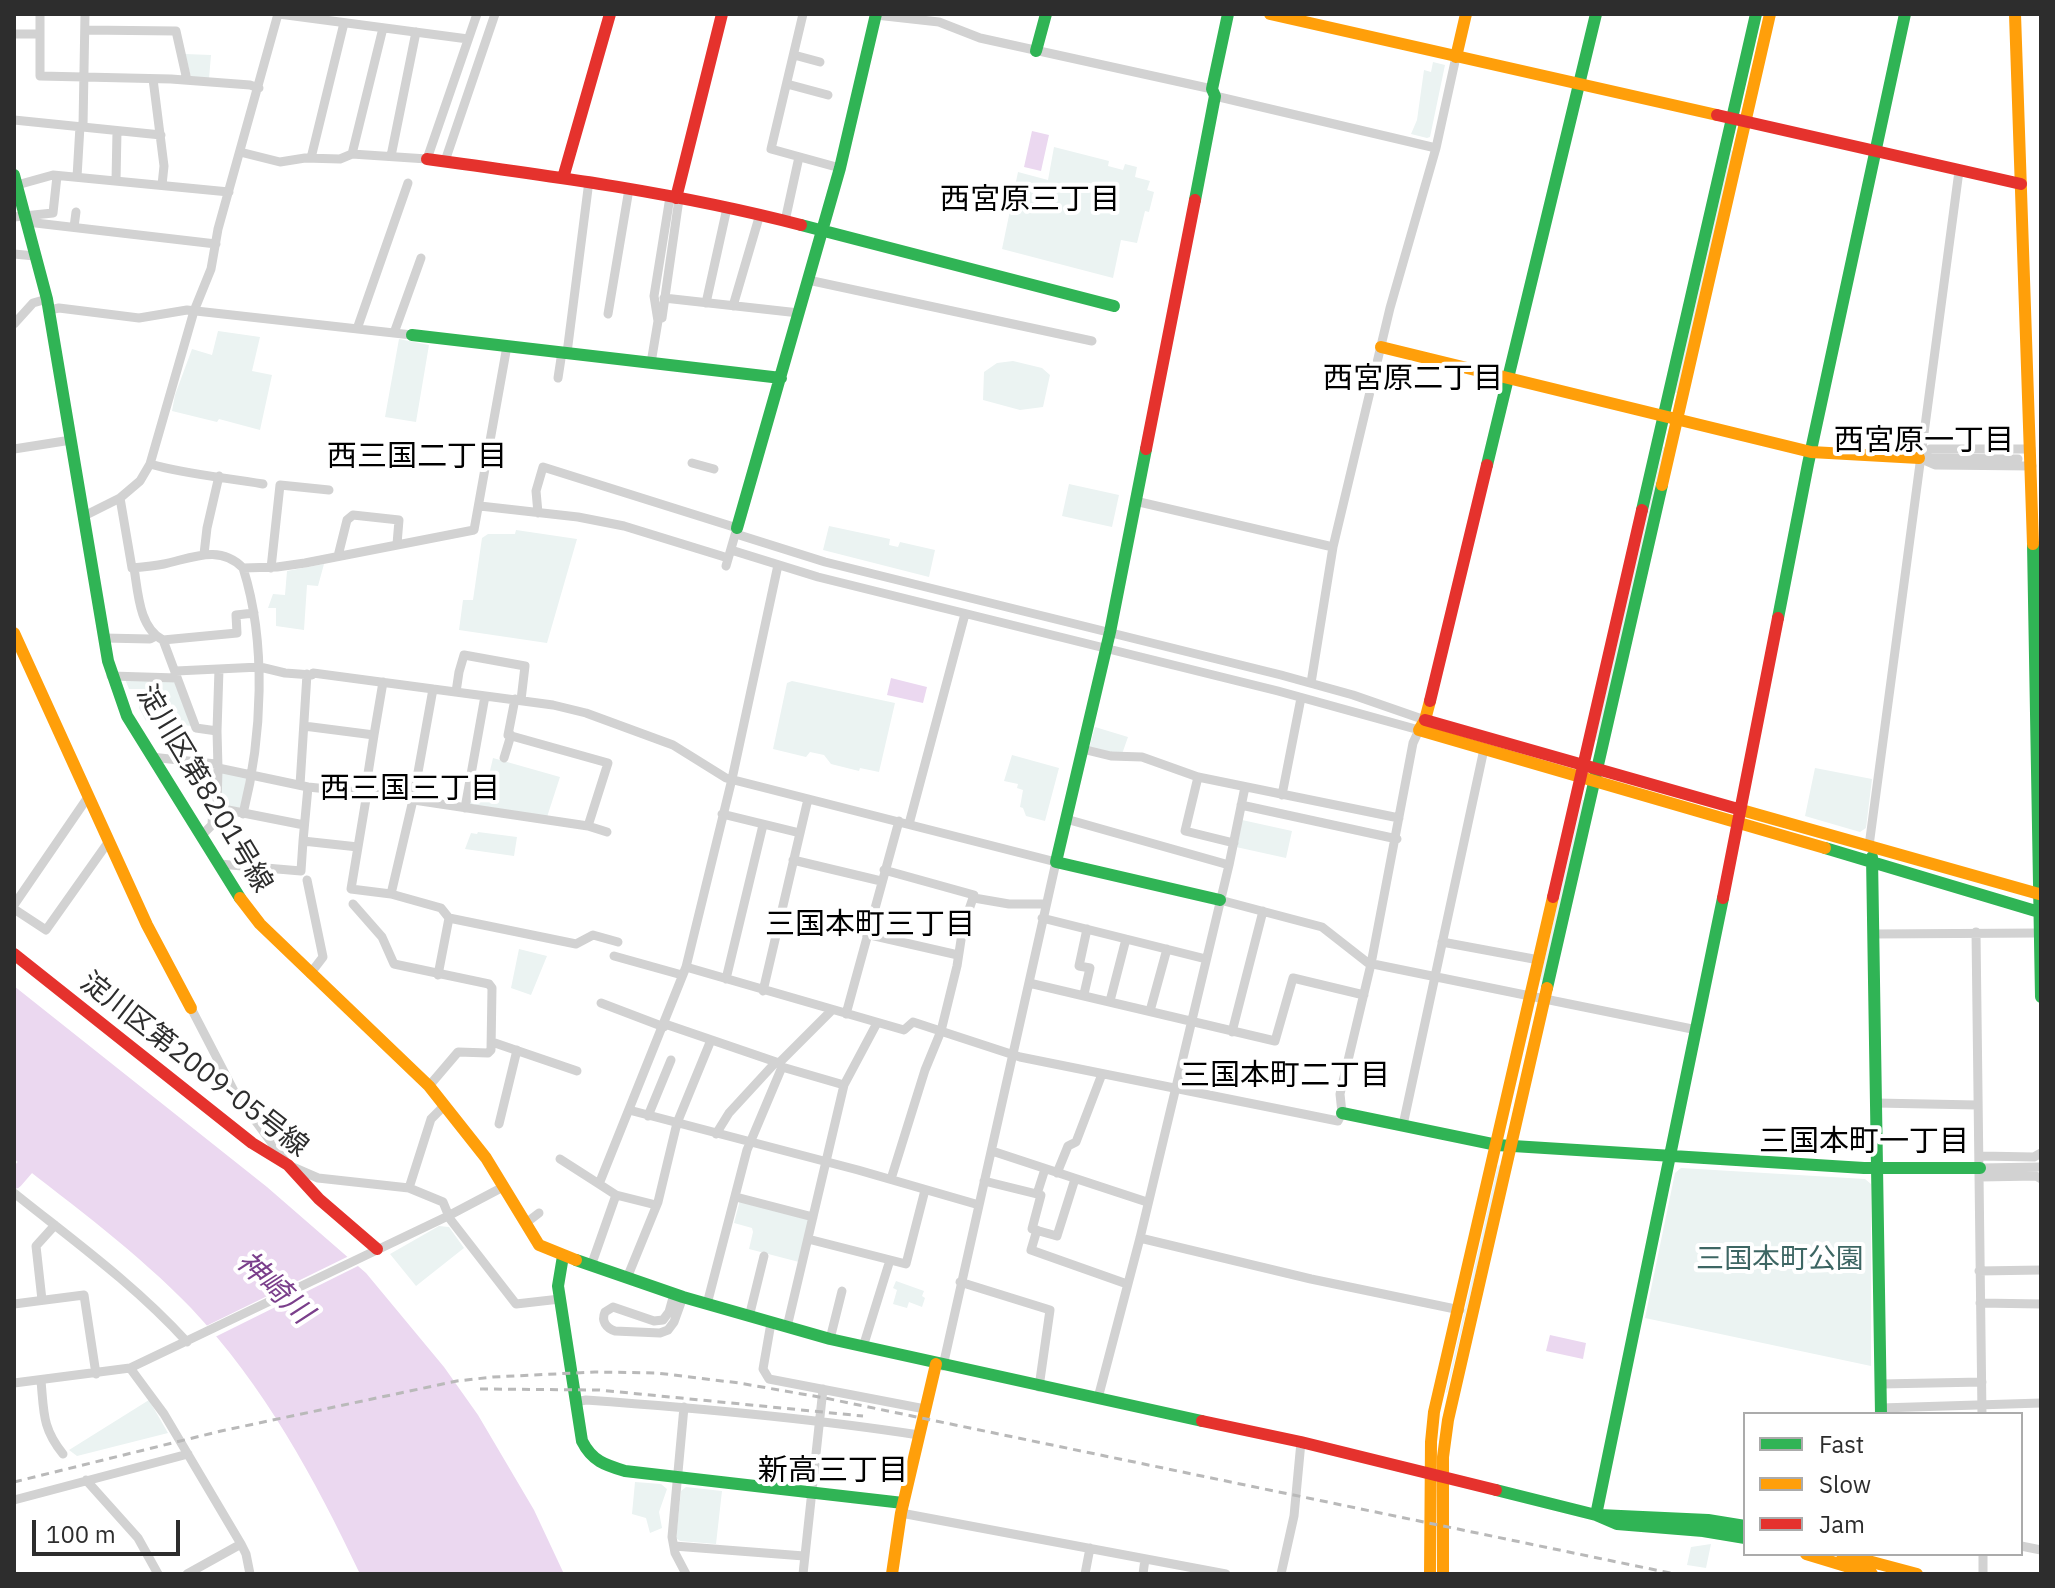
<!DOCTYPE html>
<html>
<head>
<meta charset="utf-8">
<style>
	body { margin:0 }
	#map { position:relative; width:2055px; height:1588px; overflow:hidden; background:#fff; font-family:"IBM Plex Sans",sans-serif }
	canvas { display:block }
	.frame { position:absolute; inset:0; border:16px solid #2d2d2d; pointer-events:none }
	.legend { position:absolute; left:1743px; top:1412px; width:280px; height:144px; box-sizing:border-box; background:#fff; border:2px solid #ababab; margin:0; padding:10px 14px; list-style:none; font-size:24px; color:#2d2d2d }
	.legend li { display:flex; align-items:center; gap:16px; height:40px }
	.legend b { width:40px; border:2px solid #ababab }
	.scale { position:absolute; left:32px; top:1520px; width:148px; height:36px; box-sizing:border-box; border:4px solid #2d2d2d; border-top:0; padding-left:10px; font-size:24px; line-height:28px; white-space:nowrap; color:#2d2d2d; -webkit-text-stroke:6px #fff; paint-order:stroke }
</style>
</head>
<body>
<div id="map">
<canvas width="2055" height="1588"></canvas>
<div class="frame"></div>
<ul class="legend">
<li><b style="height:10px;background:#30b455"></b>Fast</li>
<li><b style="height:10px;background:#ff9f0a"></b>Slow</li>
<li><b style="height:10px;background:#e5322d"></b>Jam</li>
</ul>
<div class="scale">100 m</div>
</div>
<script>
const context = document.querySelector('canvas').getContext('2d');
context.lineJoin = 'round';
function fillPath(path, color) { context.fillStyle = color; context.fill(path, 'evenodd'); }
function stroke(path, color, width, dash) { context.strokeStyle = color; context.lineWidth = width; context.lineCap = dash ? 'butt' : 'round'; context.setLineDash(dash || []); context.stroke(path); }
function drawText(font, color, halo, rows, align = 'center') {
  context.font = font + ' "IBM Plex Sans","Noto Sans JP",sans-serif'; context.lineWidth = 8; context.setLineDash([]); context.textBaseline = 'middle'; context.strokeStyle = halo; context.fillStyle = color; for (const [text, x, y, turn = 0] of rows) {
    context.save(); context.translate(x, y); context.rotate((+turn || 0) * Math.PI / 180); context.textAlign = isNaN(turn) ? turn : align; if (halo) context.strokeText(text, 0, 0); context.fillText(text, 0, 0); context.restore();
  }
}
fillPath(new Path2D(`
	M185,54l26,1 -2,24 -18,-2z
	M1433,62l12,3 -15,72 -3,1 -16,-4 6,-14 7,-50 7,2z
	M1054,147l55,14 -1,5 15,4 2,-6 12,3 -2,10 15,4 -3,9 7,2 -5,20 -4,-1 -8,32 -16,-3 -8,38 -111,-29 16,-77 30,8z
	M1731,150l2,1 -56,242h-2z
	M218,331l42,6 -8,34 20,4 -12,55 -41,-11 -2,3 -45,-11 3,-16 17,-46 20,6z
	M399,339l30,6 -13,77 -31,-5z
	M1013,361l29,7 8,7 -7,32 -23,3 -37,-10 1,-28 13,-9z
	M1663,447l3,1 -68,293 -3,-1z
	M1069,484l50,11 -7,32 -50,-11z
	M829,526l61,13 -1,6 9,2 2,-5 35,8 -6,27 -106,-27z
	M516,530l61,9 -30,104 -88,-13 4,-30h10l9,-62 6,-4h27z
	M324,564l-6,22 -11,-1 -3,45 -28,-4v-18h-8l5,-14 12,1 2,-24z
	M125,679l49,2 18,45 -46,-5 -7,-13 6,-19h-16z
	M792,681l103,22 -16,69 -19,-4 -1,3 -28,-7 -7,-9 -14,-3 -4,5 -33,-8 14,-66z
	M1095,727l33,10 -6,17 -33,-5z
	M1012,755l47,13 -14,53 -19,-5 -3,-8 -3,-1 3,-17 -6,-2 1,-4 -14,-3z
	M493,758l67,19 -13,40 -79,-12 6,-33 15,3z
	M1815,768l57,11 -6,49 -6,4 -55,-16z
	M221,771l25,7 -4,32 -21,-4z
	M1582,800h3l-42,180h-3z
	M1242,820l50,11 -6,27 -50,-11z
	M478,832l39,5 -3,19 -49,-7 6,-16 6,1z
	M519,949l28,7 -16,39 -20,-7z
	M1498,1165l3,1 -54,227 -1,-1z
	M1681,1168l184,11 6,5v182l-226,-48 30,-145z
	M740,1200l69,18 -10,44 -50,-13 4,-17 -1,-4 -18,-5z
	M439,1226l10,1 15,21 -48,38 -26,-32z
	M896,1281l28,10 -2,5 3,2 -3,9 -13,-5 -2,6 -14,-4 4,-14 -4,-2z
	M149,1400l19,33 -91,23 -8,-6z
	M635,1482l26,2 6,5 -8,23 3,16 -12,5 -4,-15 -14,-4z
	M686,1487l36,4 -6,53 -36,-3 -4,-3 5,-47z
	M1711,1544l-5,24 -19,-3 4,-18z`), '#ebf3f2');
fillPath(new Path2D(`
	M1032,131l17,4 -8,36 -17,-4z
	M891,678l36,9 -4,16 -36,-8z
	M14,986l253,201 99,86 78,94 34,48 56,95 30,64h-204c-45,-95 -96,-189 -169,-266 -53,-55 -117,-102 -177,-149z
	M1550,1335l36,8 -3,16 -37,-8z`), '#ebd8f0');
fillPath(new Path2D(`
	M351,1255l11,9 -151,75 -9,-11z`), '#fff');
stroke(new Path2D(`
	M14,1180l26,-30`), '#ebd8f0', 18);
stroke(new Path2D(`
	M40,14v62l131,3 79,6 9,3
	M278,14l-60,215 -7,40 -17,42 -44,153 -10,17 -20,17 12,70c11,-1 22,-2 32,-4 28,-6 56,-20 79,4l34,-1 28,-4 169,-33 33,-184
	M279,14l189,25
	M803,14l-32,135 69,19
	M876,15l63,7 41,16 232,51
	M85,30l91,1 11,49
	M14,34h26
	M794,55l26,7
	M153,79l11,87 -2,19
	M787,84l41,11
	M1215,96l221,52
	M14,120l147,15
	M83,126l2,-112
	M240,152l40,10 25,-4 35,1 12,-5 75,5 50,-145
	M352,154l31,-126
	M391,156l25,-124
	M311,158l33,-135
	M445,161l50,-147
	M77,177l3,-51
	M116,181l1,-50
	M17,185l36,-10 176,17
	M14,217l39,-4 4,-37
	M785,221l14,-64
	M27,222l189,22
	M74,227l2,-15
	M14,254l21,2
	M808,280l284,61
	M664,298l135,15
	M706,303l21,-95
	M733,306l27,-92
	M49,310l10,-2 80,10 48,-8 225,25
	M608,314l21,-125
	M662,318l17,-119
	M14,324l19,-21 14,-4
	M357,329l51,-146
	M394,333l27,-75
	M567,353l22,-172
	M651,363l7,-42 -4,-25 16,-99
	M558,378l4,-26
	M14,449l57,-9
	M1919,458l11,-9h101
	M1919,458l16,7 97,1
	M1927,458l91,1
	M692,463l22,6
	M150,464c38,11 73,13 113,20
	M1135,501l198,46 57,-239 46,-160 20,-91
	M480,506l98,11 46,9 104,32
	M538,513l-2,-22 7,-24 194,61 -11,38
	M84,516l36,-18
	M736,534l89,28 456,113 72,20 72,25
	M204,554l3,-26 12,-52
	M338,556l9,-36 6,-5 46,5 -2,24
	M134,568c4,24 5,60 29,72l33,88 21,3 1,37 90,19 59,6 221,33 19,6
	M243,568c24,75 19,170 0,246
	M271,568l9,-83 49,5
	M104,638l46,1 6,-3
	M163,640l74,-7 -1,-18 18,-2
	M176,671l84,-4 25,6 27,2 1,-2 240,32 33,8 87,32 53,33 330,84 -113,504
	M111,676l66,2
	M1311,683l22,-136
	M456,692l3,-20 5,-17 61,11 -4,34
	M515,699l-7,36 100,28 -20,63
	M304,726l70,9 -9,58
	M217,731l2,-62
	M374,735l9,-53
	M1082,749l29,7 31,1 56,20 201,41
	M151,757l65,7
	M504,758l7,-23
	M1198,777l-13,54 49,12
	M300,785l7,-111
	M367,793l-16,96 40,5 50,14 8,10 127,26 17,-9 25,7
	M1282,795l19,-97
	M1241,805l156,34
	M217,808l1,-40
	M465,808l20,-112
	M722,814l78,19
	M1066,819l163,46
	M909,824l56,-210
	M201,836l11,-11 1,-18 91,18
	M303,841l5,-54
	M1869,846l90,-675
	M793,860l88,21
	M219,864l82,7 2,-30 55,6
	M884,870l90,25 -11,32 -6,39 -16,65 -16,39 -34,109
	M307,880l16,77 -13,17
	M391,894l22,-94 20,-111
	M974,898l35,6h36
	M1220,900l102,27 46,36 329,67
	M353,904l29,33 12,27 95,20 3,4 -1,62 -3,3 -30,-1 -29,34
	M14,905l74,-108
	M14,909l32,21 63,-89
	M1042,918l164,41
	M1976,932l6,482
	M866,934l92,21
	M1874,934l165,-1
	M1442,942l97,18
	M614,956l68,19
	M686,967l218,63 9,-8 107,35 318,64 4,-8 -2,-19 31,-130 42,-221 6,-13 -141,-39 -460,-114 -87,-27
	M438,975l11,-57
	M726,979l37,-154
	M1029,983l246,58 18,-63 71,17
	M763,991l45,-192
	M1084,994l6,-26 -11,-2 8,-37
	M1110,1001l16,-62
	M601,1003l63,24
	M191,1008l44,85 53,72 30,13 91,10 34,14 7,17 66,85 44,-5
	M1150,1011l17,-62
	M846,1014l53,-193
	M665,1024l114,39 3,4 62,18
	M1232,1032l31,-121
	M492,1042l85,29
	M779,1063l53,-53
	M1876,1103l101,2
	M629,1110l229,60 121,35
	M648,1116l23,-56
	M499,1124l18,-74
	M1403,1125l81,-376
	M716,1134l13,-21 46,-50
	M992,1151l155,51
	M1980,1156l54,1 7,-4
	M560,1159l39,25
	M1980,1168l60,-1
	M1057,1173l11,-27 8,-4 26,-68
	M1980,1177l56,-1 5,3
	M984,1181l57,14 -9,34 25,7 18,-57
	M409,1188l22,-69 14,-14
	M14,1193c60,48 121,92 173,149
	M1037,1194l8,-25
	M616,1195l40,10
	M736,1197l77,20
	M526,1223l13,-10
	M1037,1230l-6,20 96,34
	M1140,1238l171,41 149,31
	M808,1239l98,25 19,-74
	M591,1266l25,-71 -17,-11 87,-217 46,-188 46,-214
	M1979,1271l62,-1
	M627,1278l31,-76 19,-79 34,-83
	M960,1282l90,28 -11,77
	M674,1294l-5,18 -6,8 -9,1 -41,-14 -8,5c-4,9 1,16 10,19l45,2 8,-3 6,-8 9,-25
	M42,1300l-6,-54 19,-21
	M1980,1303l61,1
	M14,1304l70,-9 12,79
	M707,1304l40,-154 35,-83
	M749,1317l15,-61
	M771,1323l-8,46 6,10 156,30
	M787,1327l57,-242 33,-62
	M830,1339l12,-48
	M863,1347l27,-87
	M130,1368l34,46 77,130 5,10 4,20
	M41,1381c3,31 1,47 22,73
	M14,1383l116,-15 318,-152 55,-29
	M1881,1384l101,-2
	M1098,1398l42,-160 89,-373 16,-78
	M575,1402l11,-2c112,8 223,18 333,35
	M684,1407l-12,130 3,16 11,21
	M1881,1408l160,-5
	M86,1480l52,58 20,36
	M14,1500l174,-46
	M901,1513l325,61
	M674,1546l130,10
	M2021,1546l20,4
	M1983,1554v20
	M187,1574l54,-30
	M803,1574l20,-185
	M1085,1574l5,-26
	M1143,1574l2,-15
	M1281,1574l13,-58 7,-74`), '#d2d2d2', 9);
stroke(new Path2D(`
	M1036,51l10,-37
	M14,175l33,124 61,362 19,55 113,182
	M1195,200l20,-104 -3,-7 16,-75
	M801,225l313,81
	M412,335l369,43
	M1146,449l-36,183 -54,230 164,38
	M1487,465l109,-451
	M1642,510l114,-496
	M737,528l103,-360 36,-154
	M2033,544l8,453
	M1778,618l30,-154 97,-450
	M1825,848l214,64
	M1872,857l9,557
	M1547,988l115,-503
	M1342,1113l155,32 367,23h116
	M563,1256l-5,30 24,155c10,20 23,24 43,30l278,32
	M576,1260l107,37 147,42 372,82
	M1496,1490l100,25 21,9 86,7 42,7
	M1596,1515l127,-617
	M1599,1515l109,5 37,6`), '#30b455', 12);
stroke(new Path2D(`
	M1270,14l447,101
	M2015,14l18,530
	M1456,57l10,-43
	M1381,347l430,105 108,6
	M1662,485l108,-471
	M14,633l133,292 44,83
	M1430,701l-5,19 -6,10 406,118
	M1738,809l301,85
	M240,898l20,26 169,162 57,72 53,87 37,15
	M1806,1554l66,20
	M1842,1554l75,20
	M892,1574l9,-61 35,-149
	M1430,1574l1,-132 3,-30 119,-515
	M1443,1574v-117l5,-37 99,-432`), '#ff9f0a', 12);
stroke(new Path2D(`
	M1717,115l304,69
	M427,159c125,17 251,34 374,66
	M563,178l47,-164
	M676,198l46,-184
	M1146,449l49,-249
	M1430,701l57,-236
	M1425,720l313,89
	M1553,897l89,-387
	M1723,898l55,-280
	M14,954l238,189 36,22 31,34 58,50
	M1202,1421l99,21 195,48`), '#e5322d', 12);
stroke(new Path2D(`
	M480,1389l119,1 264,26
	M14,1482l207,-51 236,-50 36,-4 102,-5 62,1 82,10 86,15 850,176`), '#b9b9b9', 3, [8, 6]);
drawText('28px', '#2d2d2d', '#fff', [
	["淀川区第8201号線",204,789,59],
	["淀川区第2009-05号線",194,1065,38]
]);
drawText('28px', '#3d6663', '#fff', [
	["三国本町公園",1780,1260]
]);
drawText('30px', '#000', '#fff', [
	["西宮原三丁目",1030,200],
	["西宮原二丁目",1413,379],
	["西宮原一丁目",1924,441],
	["西三国二丁目",417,457],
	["西三国三丁目",410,789],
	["三国本町三丁目",870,925],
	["三国本町二丁目",1285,1076],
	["三国本町一丁目",1864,1142],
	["新高三丁目",833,1471]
]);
drawText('italic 30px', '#7a3f8b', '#fff', [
	["神崎川",274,1288,43]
]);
</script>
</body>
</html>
